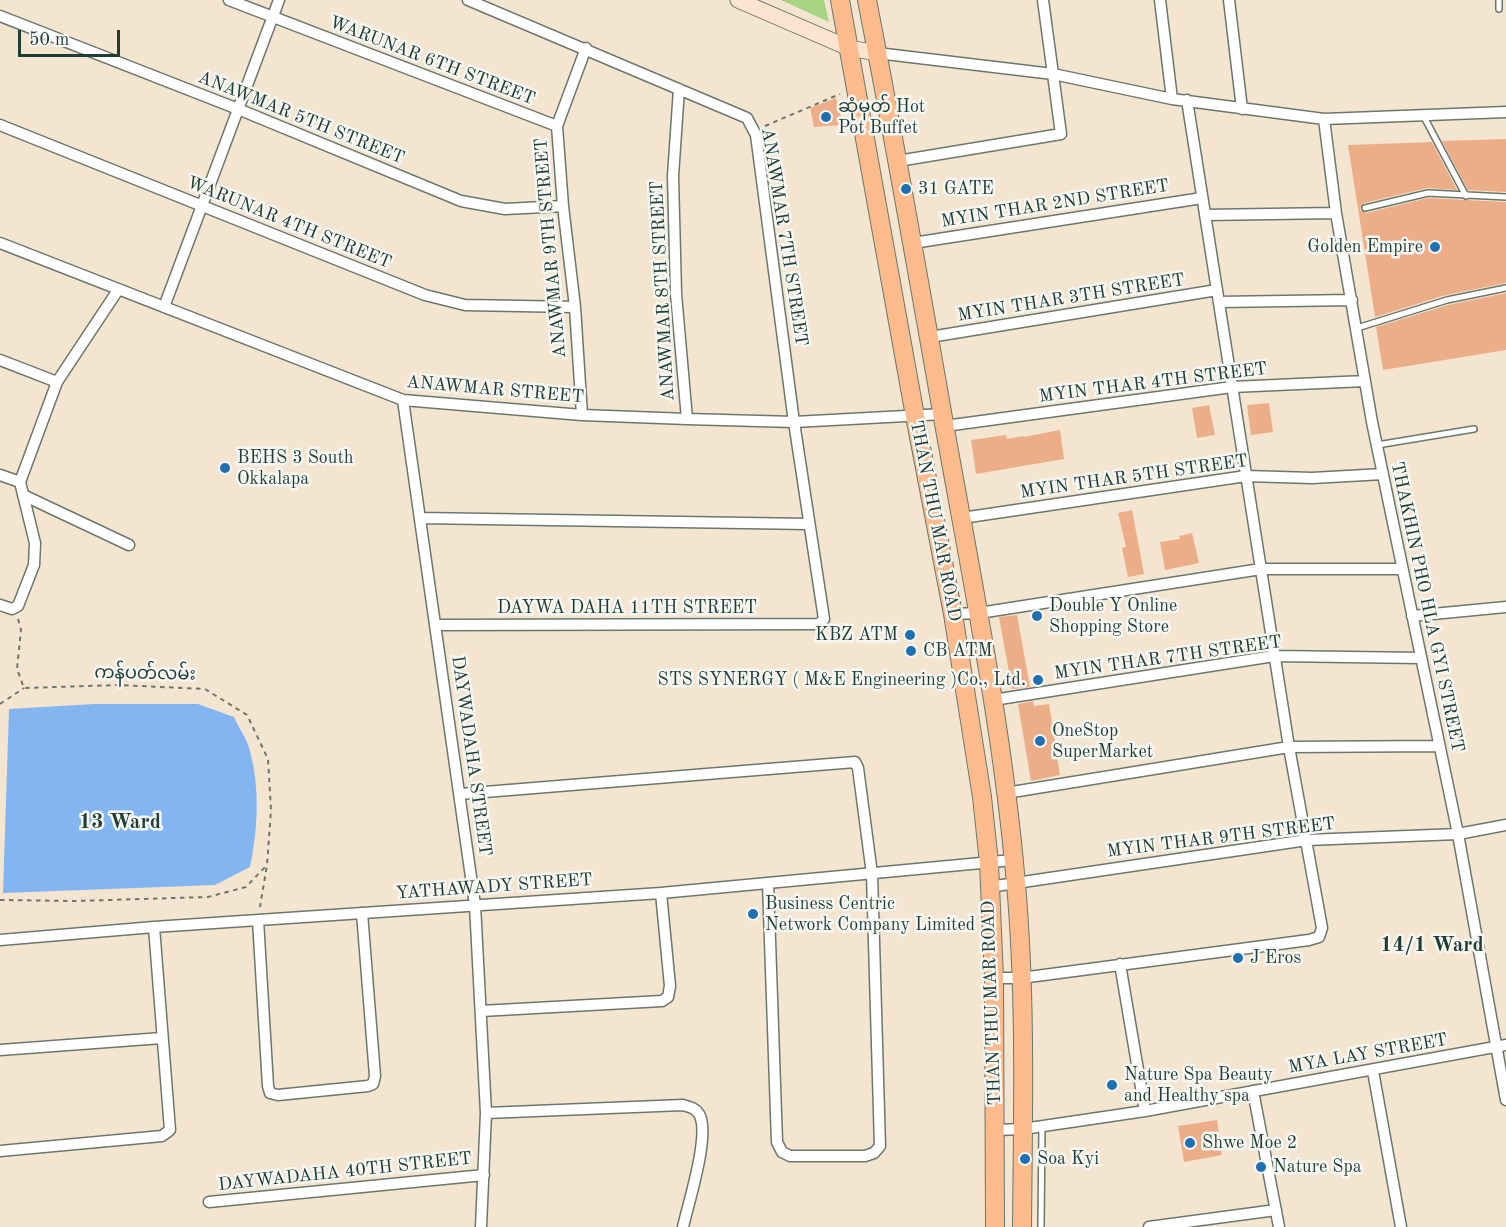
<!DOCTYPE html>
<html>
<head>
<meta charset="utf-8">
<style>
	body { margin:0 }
	#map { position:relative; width:1506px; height:1227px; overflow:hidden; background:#f4e5d1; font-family:"Old Standard TT",serif }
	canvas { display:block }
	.scale { position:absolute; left:18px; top:30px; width:102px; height:27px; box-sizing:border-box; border:3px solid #1f3d34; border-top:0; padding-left:8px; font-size:18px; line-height:21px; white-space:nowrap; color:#1f3d34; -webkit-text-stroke:4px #f6f6f2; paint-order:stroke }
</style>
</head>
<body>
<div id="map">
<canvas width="1506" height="1227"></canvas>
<div class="scale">50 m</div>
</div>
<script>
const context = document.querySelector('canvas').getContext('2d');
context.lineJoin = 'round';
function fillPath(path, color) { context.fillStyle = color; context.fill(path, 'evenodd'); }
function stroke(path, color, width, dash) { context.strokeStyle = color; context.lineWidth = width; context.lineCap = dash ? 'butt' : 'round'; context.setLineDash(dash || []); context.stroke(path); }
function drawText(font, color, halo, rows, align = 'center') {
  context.font = font + ' "Old Standard TT","Noto Sans Myanmar",serif'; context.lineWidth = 5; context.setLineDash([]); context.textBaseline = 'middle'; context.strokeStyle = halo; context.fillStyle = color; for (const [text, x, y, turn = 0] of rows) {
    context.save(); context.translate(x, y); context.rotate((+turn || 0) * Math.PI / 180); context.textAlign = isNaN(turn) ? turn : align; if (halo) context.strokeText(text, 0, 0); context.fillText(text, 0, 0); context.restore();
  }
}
fillPath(new Path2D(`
	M781,0h43l5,22z`), '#a7d583');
fillPath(new Path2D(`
	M94,704h104l36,13c5,11 13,22 16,34 10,38 8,77 0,116l-35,18 -212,8 6,-184z`), '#83b6f0');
fillPath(new Path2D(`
	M836,98l7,27 -29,2 -4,-19z
	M1506,139v53l-38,-2 -26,-49z
	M1432,142l25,48 -30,-2 -63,15 -3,3 -1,4 6,3 62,-15 78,4v81l-60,12 -71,22 -27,-172z
	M1506,293v57l-123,20 -7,-43 72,-22z
	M1269,403l4,29 -22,3 -4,-30z
	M1209,405l6,30 -18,3 -5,-30z
	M1060,430l4,29 -88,15 -5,-34 35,-5 1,4 17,-3v1z
	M1132,510l12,64 -16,3 -6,-29 4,-1 -8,-34z
	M1192,533l7,30 -34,7 -5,-28 20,-3 -1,-3z
	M1017,615l13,72 -18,2 -13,-72z
	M1033,701l1,5 15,-2 11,71 -29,6 -13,-77z
	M1217,1120l5,35 -38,7 -6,-36z`), '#ecae88');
const service = new Path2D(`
	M1499,9v-9
	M1423,115l43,81
	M1365,208l63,-15 78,4
	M1357,328l90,-28 59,-12
	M1377,445l97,-16
	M1041,1227l1,-101`);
const minor = new Path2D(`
	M229,0l328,126
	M1160,0l12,99
	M1229,0l13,109
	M0,16l238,93 223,92 44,8 58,-3
	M877,53l176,21 119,25 152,20 182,-7
	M679,89l-6,87 3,118 11,125
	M1324,119l12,94 36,209 86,412 48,266
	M0,125l425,170 40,10 110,2
	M898,161l163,-27 -18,-134
	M1205,215l131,-2
	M0,243l403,157 179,15 105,4 107,3 149,-8
	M913,243l289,-45
	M1219,302l133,-2
	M164,307l115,-307
	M930,337l287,-47
	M0,360l57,22
	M403,400l72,505 11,208 -5,114
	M582,415l-7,-108 -12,-101 -6,-80 29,-78
	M945,426l287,-39 133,-6
	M0,475l20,7
	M23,495l106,50
	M420,518l389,6
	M962,518l284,-42 66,2 71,-4
	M0,605l12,4 6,-3 16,-41 1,-22 -15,-61 37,-100 61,-92
	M953,614l26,-1 282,-44h141
	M1412,616l94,-9
	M436,625l383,-1 5,-5 -30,-197 -38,-287 -9,-17 -279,-118
	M993,700l281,-44 147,2
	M1006,793l283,-46 150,-1
	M460,794l395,-32 3,6 14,106 8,272 -6,7 -9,3h-75l-8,-4 -5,-10 -9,-259
	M989,887l318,-47 151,-6 48,-9
	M258,920l10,166 2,7 8,2 90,-9 5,-2 2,-8 -13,-163
	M0,940l154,-13 507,-34 352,-33
	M1120,964l25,147
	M994,978h27l288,-38 10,-3 3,-9 -33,-181 -102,-647
	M481,1011l181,-10 6,-4 2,-11 -9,-93
	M0,1050l162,-12
	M1373,1071l28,156
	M1253,1091l26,136
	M486,1113l197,-8c7,2 12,3 16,9 12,19 -11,90 -16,113
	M996,1130l27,-1 122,-18 361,-66
	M0,1151l162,-15 8,-6 -16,-203
	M209,1202l275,-27
	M1149,1227l127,-17`);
const secondary = new Path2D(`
	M738,0l111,48 28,5`);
const primary = new Path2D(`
	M840,0l75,416 38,198 29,183 7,66 5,115 1,249
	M867,0c28,143 53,286 78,429 27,151 58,302 71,455 10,114 7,229 6,343`);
stroke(service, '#6a786b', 8);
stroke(minor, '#6a786b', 13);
stroke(secondary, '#6a786b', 17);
stroke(primary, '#6a786b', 20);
stroke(new Path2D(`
	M765,126l75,-32
	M18,619l3,11 -4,39 7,19 94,-3 87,4 42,26 21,44 3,51 -4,55 -7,42
	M0,704l24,-16
	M0,900l76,1 132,-4 38,-10 20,-21`), '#6a786b', 2, [4.5, 4.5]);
stroke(service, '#fff', 5);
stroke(minor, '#fff', 10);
stroke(secondary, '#fde4d1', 15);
stroke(primary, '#fbbb8c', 18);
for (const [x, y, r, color] of [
	[826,117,6,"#1f6fb2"],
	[906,189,6,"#1f6fb2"],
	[1435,247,6,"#1f6fb2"],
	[225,468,6,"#1f6fb2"],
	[1037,616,6,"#1f6fb2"],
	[910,635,6,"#1f6fb2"],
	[911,651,6,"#1f6fb2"],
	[1038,680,6,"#1f6fb2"],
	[1040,741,6,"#1f6fb2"],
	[753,914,6,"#1f6fb2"],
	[1238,958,6,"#1f6fb2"],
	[1112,1085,6,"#1f6fb2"],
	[1190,1143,6,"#1f6fb2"],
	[1025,1159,6,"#1f6fb2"],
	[1261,1167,6,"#1f6fb2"]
]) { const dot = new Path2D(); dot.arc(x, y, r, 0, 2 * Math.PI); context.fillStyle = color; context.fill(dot); stroke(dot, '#f6f6f2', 2); }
drawText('18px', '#1f3d34', '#f6f6f2', [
	["WARUNAR 6TH STREET",432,61,21],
	["ANAWMAR 5TH STREET",301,118,22],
	["MYIN THAR 2ND STREET",1055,204,-9],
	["WARUNAR 4TH STREET",289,223,22],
	["ANAWMAR 7TH STREET",784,237,81],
	["ANAWMAR 9TH STREET",551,248,-95],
	["ANAWMAR 8TH STREET",663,291,-93],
	["MYIN THAR 3TH STREET",1071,298,-9],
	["MYIN THAR 4TH STREET",1153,383,-7],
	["ANAWMAR STREET",495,390,5],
	["MYIN THAR 5TH STREET",1134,477,-8],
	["THAN THU MAR ROAD",935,521,79],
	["THAKHIN PHO HLA GYI STREET",1427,607,78],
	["DAYWA DAHA 11TH STREET",627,608],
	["MYIN THAR 7TH STREET",1168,658,-8],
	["ကန်ပတ်လမ်း",145,674,1],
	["DAYWADAHA STREET",471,756,82],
	["MYIN THAR 9TH STREET",1221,838,-7],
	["YATHAWADY STREET",494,887,-4],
	["THAN THU MAR ROAD",992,1003,-92],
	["MYA LAY STREET",1368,1054,-10],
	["DAYWADAHA 40TH STREET",345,1172,-6]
]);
drawText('18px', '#1f3d34', '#f6f6f2', [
	["ဆုံမှတ် Hot",838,107],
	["Pot Buffet",838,128],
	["31 GATE",918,189],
	["Golden Empire",1423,247,"right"],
	["BEHS 3 South",237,458],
	["Okkalapa",237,479],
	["Double Y Online",1049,606],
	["Shopping Store",1049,627],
	["KBZ ATM",898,635,"right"],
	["CB ATM",923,651],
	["STS SYNERGY ( M&E Engineering )Co., Ltd.",1026,680,"right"],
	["OneStop",1052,731],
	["SuperMarket",1052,752],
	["Business Centric",765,904],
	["Network Company Limited",765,925],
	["J Eros",1250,958],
	["Nature Spa Beauty",1124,1075],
	["and Healthy spa",1124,1096],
	["Shwe Moe 2",1202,1143],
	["Soa Kyi",1037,1159],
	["Nature Spa",1273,1167]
], 'left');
drawText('bold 21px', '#1f3d34', '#f6f6f2', [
	["13 Ward",120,822],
	["14/1 Ward",1432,945]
]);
</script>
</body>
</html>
